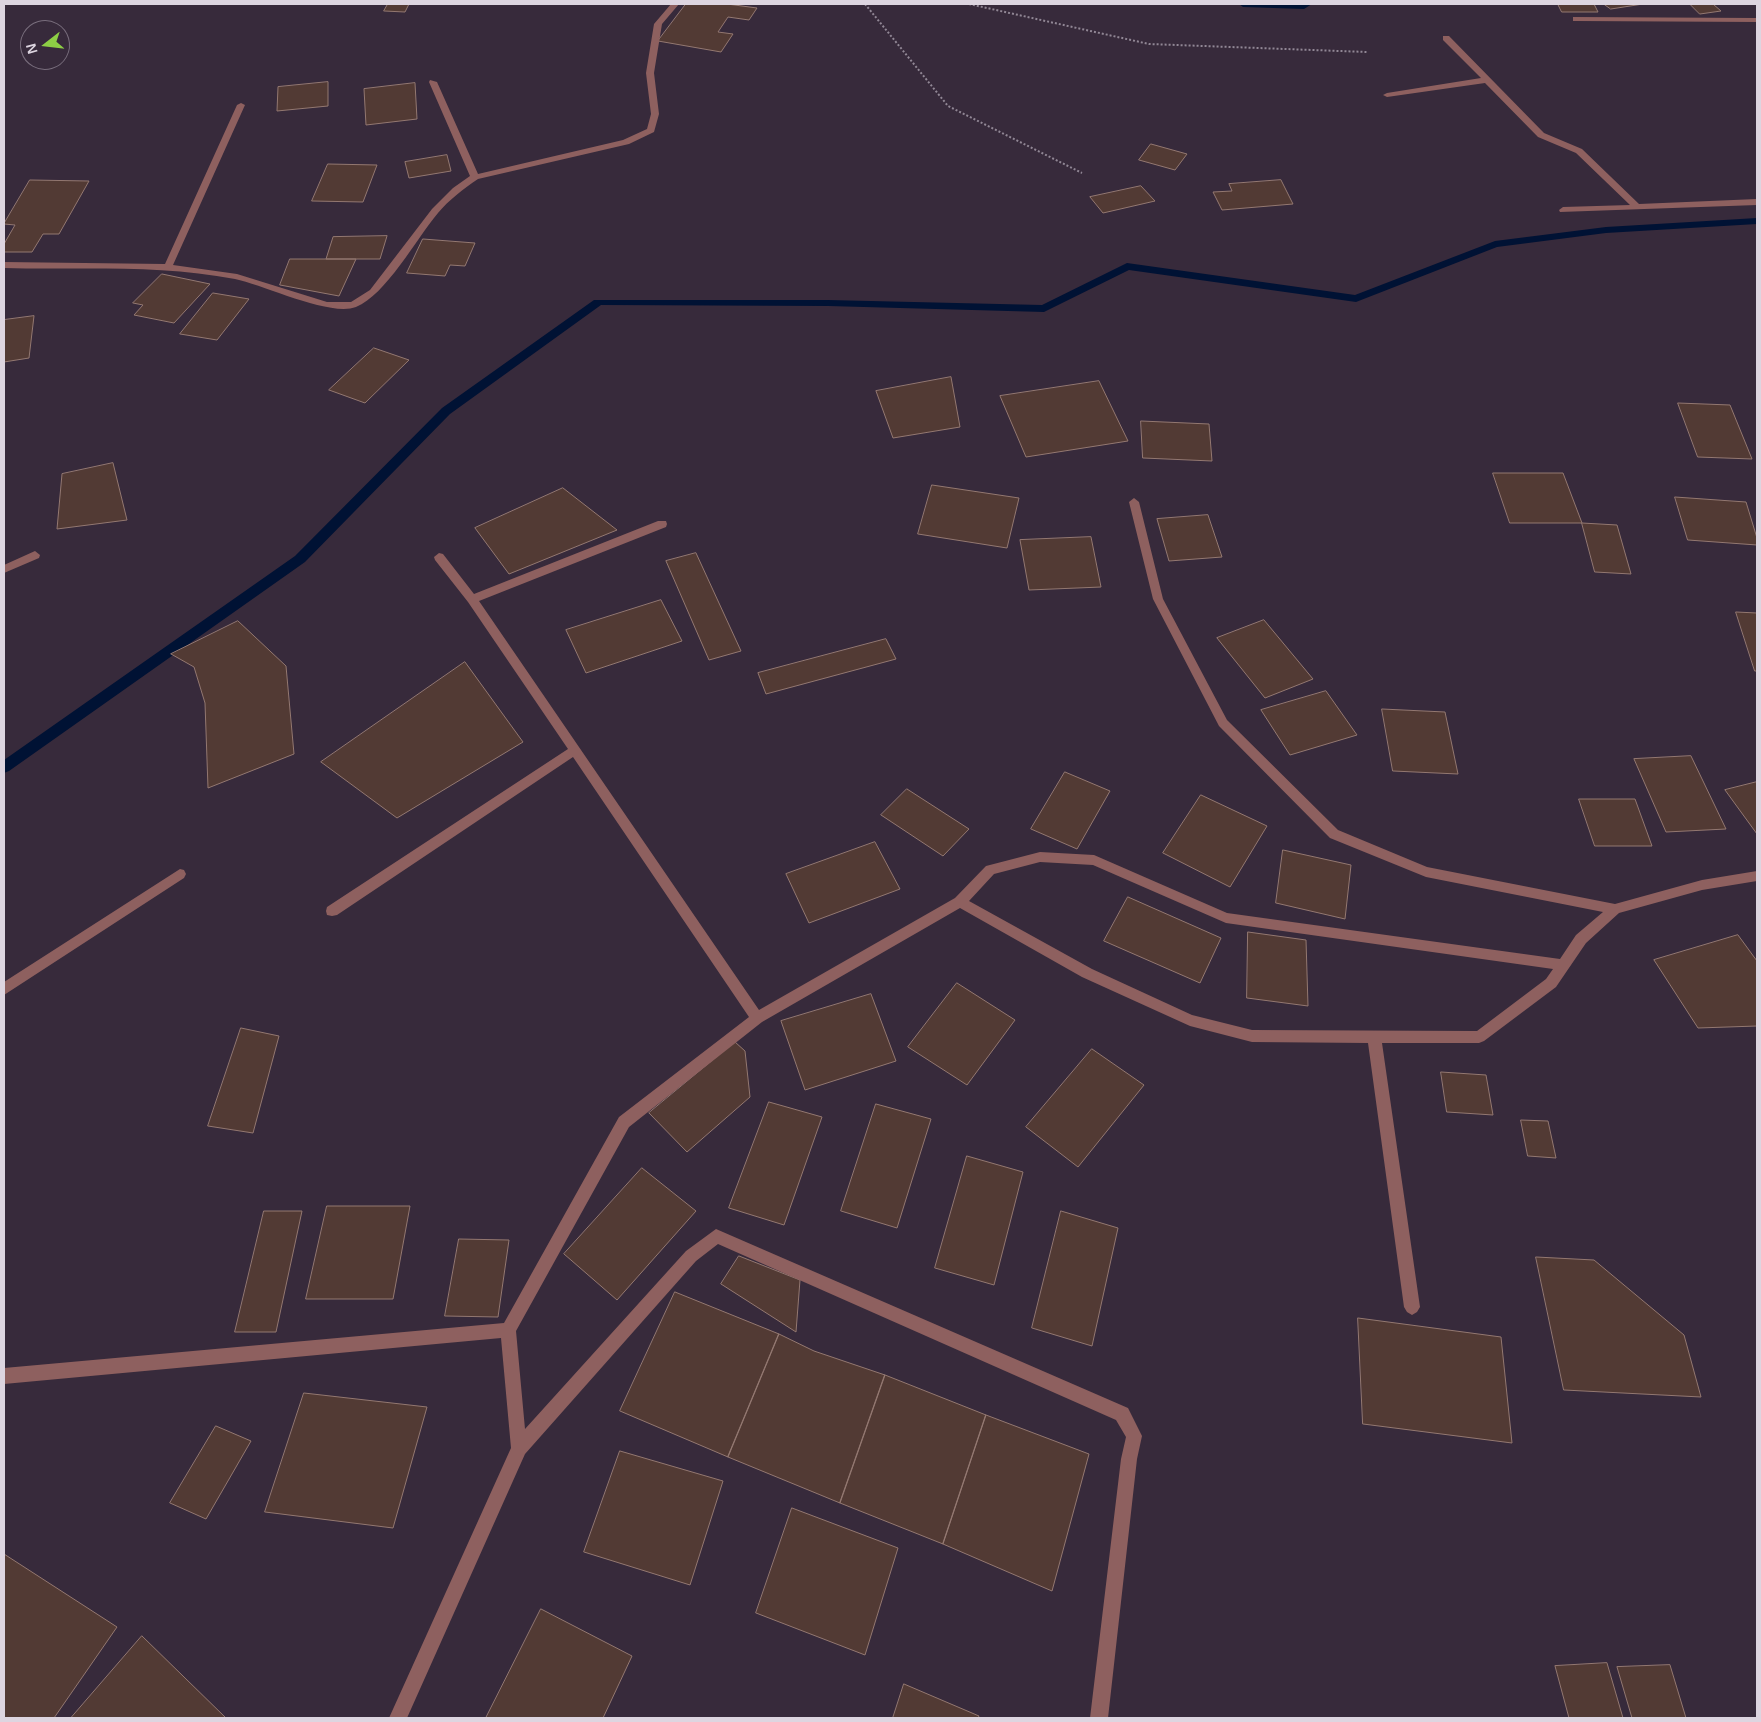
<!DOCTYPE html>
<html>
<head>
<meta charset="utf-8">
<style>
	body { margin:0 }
	#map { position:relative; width:1761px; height:1722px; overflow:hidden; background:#372a3b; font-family:Arial,sans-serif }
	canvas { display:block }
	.frame { position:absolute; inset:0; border:5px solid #ddd5e0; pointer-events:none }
	.north { position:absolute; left:20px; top:20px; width:50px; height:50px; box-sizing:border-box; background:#372a3b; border:1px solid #796e7d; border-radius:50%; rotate:254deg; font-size:14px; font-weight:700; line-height:20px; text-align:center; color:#ddd5e0 }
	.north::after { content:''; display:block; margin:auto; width:18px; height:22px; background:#8dce45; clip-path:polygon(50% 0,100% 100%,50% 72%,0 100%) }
</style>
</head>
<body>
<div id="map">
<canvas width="1761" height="1722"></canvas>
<div class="frame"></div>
<div class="north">N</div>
</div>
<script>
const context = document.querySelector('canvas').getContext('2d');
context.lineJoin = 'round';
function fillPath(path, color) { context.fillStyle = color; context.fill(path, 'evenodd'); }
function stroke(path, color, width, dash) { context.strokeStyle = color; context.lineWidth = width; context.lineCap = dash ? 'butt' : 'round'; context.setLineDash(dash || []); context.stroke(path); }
fillPath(new Path2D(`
	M1239,4h73l-8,5 -61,-2z
	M1757,218v6l-151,9 -109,14 -141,55 -227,-32 -85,42 -216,-6 -227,-1 -151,109 -145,148 -296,209 -5,2v-13l291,-204 147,-148 152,-108h234l214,5 85,-42 228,32 140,-54 111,-14z`), '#001234');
const building = new Path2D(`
	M388,4h21l-4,8 -21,-1z
	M686,4h41l30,4 -8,12 -21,-3 -10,15 15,2 -12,18 -63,-11z
	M1558,4h36l4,8h-36z
	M1604,4h39l-32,5z
	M1690,4h23l8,7 -21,3z
	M328,82v24l-51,5 1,-24z
	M415,83l2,36 -51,6 -2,-36z
	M1151,144l36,10 -12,16 -36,-10z
	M447,155l4,16 -42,7 -4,-16z
	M328,164l49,1 -14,37 -51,-1z
	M30,180l59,1 -30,53h-16l-11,18h-28v-8l11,-19 -11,-1z
	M1281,180l12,24 -71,6 -9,-18 19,-1 -3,-7z
	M1141,186l14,15 -52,12 -13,-16z
	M387,236l-7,23h-54l7,-22z
	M423,239l52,4 -10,23 -15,-1 -5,11 -38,-3z
	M290,259h66l-17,37 -59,-11z
	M162,274l48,10 -36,39 -40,-8 9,-10 -10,-2z
	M213,293l36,6 -32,41 -37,-6z
	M34,316l-5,42 -25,4v-42z
	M374,348l35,12 -44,43 -36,-13z
	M951,377l9,50 -67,11 -17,-47z
	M1099,381l29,60 -102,16 -26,-61z
	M1678,403l52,2 22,54 -54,-2z
	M1141,421l68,3 3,37 -69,-3z
	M113,463l14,57 -70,9 5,-55z
	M1493,473h70l19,50h-72z
	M932,485l87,13 -12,50 -89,-14z
	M563,488l54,42 -108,44 -34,-46z
	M1675,497l71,5 11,36v7l-69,-5z
	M1208,515l14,42 -53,4 -12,-42z
	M1582,523l35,2 14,49 -36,-2z
	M1091,537l10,50 -72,3 -9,-50z
	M696,553l45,98 -32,9 -43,-99z
	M661,600l21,41 -96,32 -20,-43z
	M1736,612l21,1v58h-2z
	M1264,620l49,59 -48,19 -48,-60z
	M238,621l48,45 8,88 -86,34 -3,-85 -11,-36 -23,-13z
	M886,639l10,20 -130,35 -8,-21z
	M465,662l58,80 -126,76 -76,-56z
	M1326,691l31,44 -67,20 -29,-45z
	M1382,709l63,3 13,62 -65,-3z
	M1691,756l35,73 -60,3 -32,-73z
	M1065,772l45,19 -33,58 -46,-20z
	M1757,782v52l-32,-44z
	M907,789l62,40 -26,27 -62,-41z
	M1201,795l66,31 -37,61 -67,-34z
	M1579,799h56l17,47h-57z
	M875,842l25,47 -91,34 -23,-49z
	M1283,850l68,15 -6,54 -69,-16z
	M1128,897l93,41 -21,45 -96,-42z
	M1248,932l58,8 2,66 -61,-8z
	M1738,935l19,26v65l-59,2 -44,-68z
	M957,983l58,37 -48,65 -59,-38z
	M871,994l25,67 -91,29 -24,-69z
	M241,1028l38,8 -26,97 -45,-7z
	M735,1042l10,9 5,46 -63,55 -38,-39z
	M1092,1049l52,36 -66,82 -52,-40z
	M1441,1072l45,3 7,40 -46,-3z
	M769,1102l53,15 -38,108 -55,-17z
	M876,1104l55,15 -34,109 -56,-17z
	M1521,1120l27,1 8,37 -28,-2z
	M967,1156l56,16 -29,113 -59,-17z
	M642,1168l54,43 -79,89 -53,-46z
	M327,1206h83l-17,93h-87z
	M264,1211h38l-26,121h-41z
	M1061,1211l57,17 -26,118 -60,-18z
	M459,1239l50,1 -11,77 -53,-1z
	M739,1256l61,24 -4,52 -75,-48z
	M1536,1257l58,3 90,75 17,62 -137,-7z
	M675,1292l104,42 -51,123 -108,-46z
	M1358,1318l143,19 11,106 -149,-19z
	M779,1334l35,17 71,24 -45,128 -112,-46z
	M885,1375l101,40 -43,129 -103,-41z
	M304,1393l123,14 -34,121 -128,-16z
	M986,1415l103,39 -37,137 -109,-47z
	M216,1426l35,15 -45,78 -36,-16z
	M620,1451l103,30 -33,104 -106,-33z
	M792,1508l106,40 -33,107 -109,-42z
	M4,1554l113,73 -63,91h-50z
	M541,1609l91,47 -29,62h-117z
	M142,1636l84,82h-155z
	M1607,1663l16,55h-54l-14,-52z
	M1670,1665l16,53h-54l-15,-51z
	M904,1684l75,32 -1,2h-85z`);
fillPath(building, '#523a34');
stroke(building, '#937871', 1);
stroke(new Path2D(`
	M865,4l83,102 134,67
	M969,4l180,40 218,8`), '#918795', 2, [2, 2]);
fillPath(new Path2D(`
	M671,4h8l-17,20 -8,49 5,41 -5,18 -25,12 -151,35c-15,10 -29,21 -40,34 -22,26 -52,82 -82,94 -26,10 -92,-22 -121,-28 -76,-15 -154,-9 -231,-11v-6l161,2 72,-159 4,-2 4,2 -72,160 64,9 90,28h24l19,-12 62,-81 21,-21 17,-12 -41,-94 1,-2 7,2 41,92 145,-34 24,-11 4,-15 -5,-41 8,-49z
	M1573,17l184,1v4l-181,-1h-3z
	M1443,36h6l95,97 38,16 57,55 118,-5v6l-197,7 -1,-2 4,-3 67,-2 -54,-52 -38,-16 -53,-54 -98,14 -4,-2 4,-2 94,-15 -38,-38z
	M1134,498l5,4 24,97 64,121 111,110 89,37 188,37 87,-24 55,-9v10l-55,9 -83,23 -33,30 -30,44 -72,54 -5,2h-97l38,264 -3,5 -5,3 -5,-3 -3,-5 -36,-264 -116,-1 -62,-16 -108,-49 -122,-69 -198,114 -133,105 -113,204 9,98 161,-178 30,-22 412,179 14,28 -5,23 -29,259h-18l31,-259 5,-22 -10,-17 -398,-176 -22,17 -171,193 -118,264h-18l122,-270 -10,-110 -497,46v-16l500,-45 115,-206 130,-100 -176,-260 -236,158 -5,1 -5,-1 -1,-4 1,-4 241,-158 -100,-147 -33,-42 -1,-3 5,-4 4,1 31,40 184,-73h8l1,3 -1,3 -187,74 280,409 196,-112 31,-32 54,-14 54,3 133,58 333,46 16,-24 27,-23 -177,-35 -96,-39 -111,-112 -66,-127 -24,-97zM1040,862l53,3 133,58 327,46 -7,10 -69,52 -225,-1 -60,-15 -100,-46 -123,-68 25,-27z
	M35,551l5,4 -1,3 -35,15v-8z
	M180,869l4,1 2,4 -2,4 -180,117v-13z`), '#8e605f');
</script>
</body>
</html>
